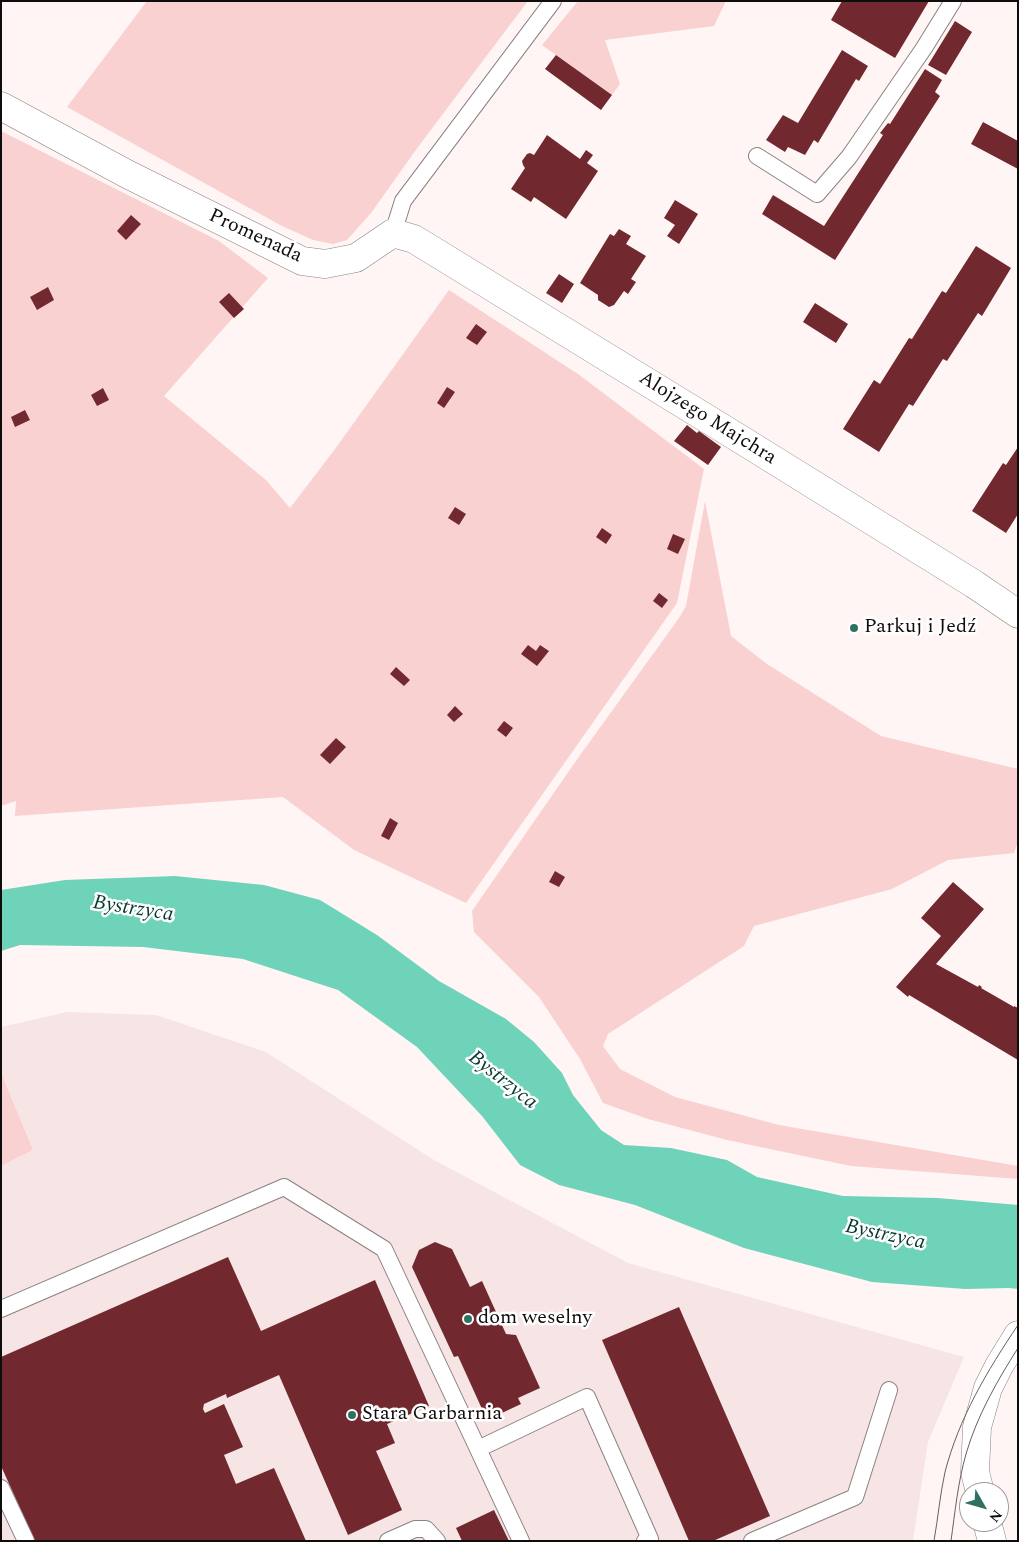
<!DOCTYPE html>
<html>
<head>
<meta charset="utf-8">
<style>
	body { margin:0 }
	#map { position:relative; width:1019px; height:1542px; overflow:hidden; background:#fff5f5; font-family:Spectral,serif }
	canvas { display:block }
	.frame { position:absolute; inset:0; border:2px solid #0f0c0c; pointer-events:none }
	.north { position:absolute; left:959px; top:1482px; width:50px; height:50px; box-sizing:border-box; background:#fff; border:1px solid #9f9e9e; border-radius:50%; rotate:128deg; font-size:14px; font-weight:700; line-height:20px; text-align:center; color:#0f0c0c }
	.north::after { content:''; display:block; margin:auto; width:18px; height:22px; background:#2f7161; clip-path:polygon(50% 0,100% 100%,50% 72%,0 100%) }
</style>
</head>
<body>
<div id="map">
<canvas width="1019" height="1542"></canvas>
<div class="frame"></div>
<div class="north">N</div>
</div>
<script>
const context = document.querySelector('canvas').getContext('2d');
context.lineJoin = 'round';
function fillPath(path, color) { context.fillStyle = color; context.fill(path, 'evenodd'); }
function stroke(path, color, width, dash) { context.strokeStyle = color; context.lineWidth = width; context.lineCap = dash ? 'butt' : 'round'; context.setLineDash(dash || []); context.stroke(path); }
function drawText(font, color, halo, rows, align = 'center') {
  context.font = font + ' Spectral,serif'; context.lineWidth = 5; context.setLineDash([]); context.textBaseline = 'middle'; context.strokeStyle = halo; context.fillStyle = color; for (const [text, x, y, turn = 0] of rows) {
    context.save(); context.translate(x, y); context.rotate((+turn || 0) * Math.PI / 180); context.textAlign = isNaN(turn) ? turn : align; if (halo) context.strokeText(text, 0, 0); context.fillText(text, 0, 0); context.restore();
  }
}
fillPath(new Path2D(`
	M67,1012l89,3 110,37 168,108 194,103 336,94 -36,85 -15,99h-912v-375l32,-16 -32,-79v-44z`), '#f6e5e4');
fillPath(new Path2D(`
	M147,1h381l-110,146 -47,66 -24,27 -14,4 -20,-4 -33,-15 -213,-118z
	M578,1h148l-12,25 -109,14 15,44 -8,11 -70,-50z
	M1,131l218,110 49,37 -104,118 102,84 24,28 45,-59 114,-159 129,84 126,95 -27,134 -211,300 -112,-53 -71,-53 -268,19 1,-15 -15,5z
	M705,501l26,135 36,28 114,72 137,33v73l-4,11 -66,7 -56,29 -138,37 -10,20 -136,88 -5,12 17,23 55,28 104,28 239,41v13l-167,-13 -124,-26 -79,-21 -45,-16 -23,-44 -41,-62 -65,-65 -2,-21 106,-153 101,-140 7,-12z
	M1,1072l32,78 -32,16z`), '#f9d1d1');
fillPath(new Path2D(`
	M175,876l89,9 56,15 57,35 62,46 67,38 28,23 28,31 11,22 28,35 23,15 47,3 56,12 30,17 86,19 95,2 80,7v84l-9,-1 -44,1 -93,-7 -128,-34 -109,-43 -76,-20 -39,-20 -38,-49 -65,-69 -79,-57 -95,-31 -100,-12 -123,-2 -19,6v-61l64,-10z`), '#6fd3ba');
fillPath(new Path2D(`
	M842,1h87l-34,57 -64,-38z
	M955,21l17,11 -26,43 -18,-10z
	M842,50l26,16 -9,15 -3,-2 -38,64 -4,-3 -9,15 -17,-8 -3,5 -19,-12 17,-25 15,8z
	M556,55l56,40 -11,15 -56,-41z
	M925,69l17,11 -7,12 5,4 -105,164 -73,-46 11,-19 51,31 59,-91 -3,-2 8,-10 2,1z
	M983,122l35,19v28l-47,-25z
	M547,135l33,24 6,-9 7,5 -6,8 11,8 -32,48 -32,-22 -3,5 -20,-13 14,-21 -2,-3 -1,-4 5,-7 3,-1 4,2z
	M675,200l23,14 -19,30 -12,-8 8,-11 -11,-7z
	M131,215l10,9 -15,16 -9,-9z
	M619,229l12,7 -5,8 20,12 -15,23 5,3 -8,12 -4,-3 -10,14 -5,2 -11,-7v-5l-18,-12 30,-49 4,2z
	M976,246l35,22 -29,48 -4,-3 -31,48 -4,-2 -30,47 -4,-2 -30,48 -36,-23 31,-49 6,4 29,-46 3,1 30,-48 4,2z
	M559,274l15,10 -12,19 -16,-10z
	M48,287l6,13 -17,10 -7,-13z
	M229,293l15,16 -10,9 -15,-16z
	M815,303l33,21 -12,19 -33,-21z
	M476,324l11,8 -10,13 -11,-7z
	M447,387l8,5 -11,16 -7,-5z
	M103,388l6,12 -12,6 -6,-11z
	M25,410l5,10 -15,7 -4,-10z
	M687,425l10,8 2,-2 22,16 -13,18 -34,-24z
	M1018,447v67l-12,19 -34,-22 31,-48 3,2z
	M455,507l11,7 -7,11 -11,-7z
	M602,528l10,7 -6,9 -10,-7z
	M673,534l12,5 -7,15 -11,-5z
	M659,593l9,7 -6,8 -9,-7z
	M528,645l8,6 4,-6 9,6 -12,15 -16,-12z
	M396,667l14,13 -6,6 -14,-12z
	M455,706l8,8 -9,8 -7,-7z
	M504,721l9,7 -7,9 -9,-7z
	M336,738l10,9 -16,17 -10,-9z
	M390,818l8,5 -9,17 -8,-4z
	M555,871l10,6 -6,10 -10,-5z
	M953,882l31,27 -48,55 42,23 1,-2 3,2 -1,1 33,19v-1l4,2v52l-109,-65 -1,2 -12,-10 45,-51 -20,-18z
	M435,1242l17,7 18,38 12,-6 24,53 10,1 24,53 -22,10 3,6 -34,16 -29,-64 -4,1 -42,-90 7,-17z
	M228,1257l33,74 114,-51 54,126 -42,18 8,19 -19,8 26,59 -54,25 -69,-160 -52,23 -1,-4 -22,10 -1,5 2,4 19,-9 19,43 -19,8 12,29 38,-16 32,73h-271l-34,-75v-109z
	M679,1307l91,209 -57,25h-24l-87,-201z
	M494,1510l15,31h-47l-6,-13z`), '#71292f');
const lane = new Path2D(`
	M757,156l60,38 32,-37 75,-109 29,-47
	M393,233l10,-32 150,-200
	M1,1309l283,-122 100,62 94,200 109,-52 63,142 -5,2
	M478,1449l43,92
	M1,1488l25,53
	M388,1541l27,-12h11l11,12
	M752,1541l103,-44 34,-107`);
const street = new Path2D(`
	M1,106l126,68 175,87 23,3 31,-6 37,-25 21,6 318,195 242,150 44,30
	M980,1492l-5,-20 2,-45 11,-39 11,-22 19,-31
	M987,1522l5,19`);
stroke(lane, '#8a8282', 18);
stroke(street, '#8a8282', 29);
stroke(lane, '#fff', 16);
stroke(street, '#fff', 28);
stroke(new Path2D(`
	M934,1541c4,-23 6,-46 11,-69 14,-54 42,-101 73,-147
	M951,1541c4,-29 7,-59 15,-87 11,-38 31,-73 52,-106`), '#656060', 1);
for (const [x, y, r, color] of [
	[854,628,5,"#2f7161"],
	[468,1319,5,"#2f7161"],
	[352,1415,5,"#2f7161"]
]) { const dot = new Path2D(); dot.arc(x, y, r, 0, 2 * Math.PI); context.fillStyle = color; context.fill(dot); stroke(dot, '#fff', 2); }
drawText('20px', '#0f0c0c', '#fff', [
	["Promenada",255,237,25],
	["Alojzego Majchra",707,419,32]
]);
drawText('20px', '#0f0c0c', '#fff', [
	["Parkuj i Jedź",864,628],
	["dom weselny",478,1319],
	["Stara Garbarnia",362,1415]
], 'left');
drawText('italic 21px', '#09392f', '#fff', [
	["Bystrzyca",133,910,9],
	["Bystrzyca",502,1081,38],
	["Bystrzyca",885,1236,12]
]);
</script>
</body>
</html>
